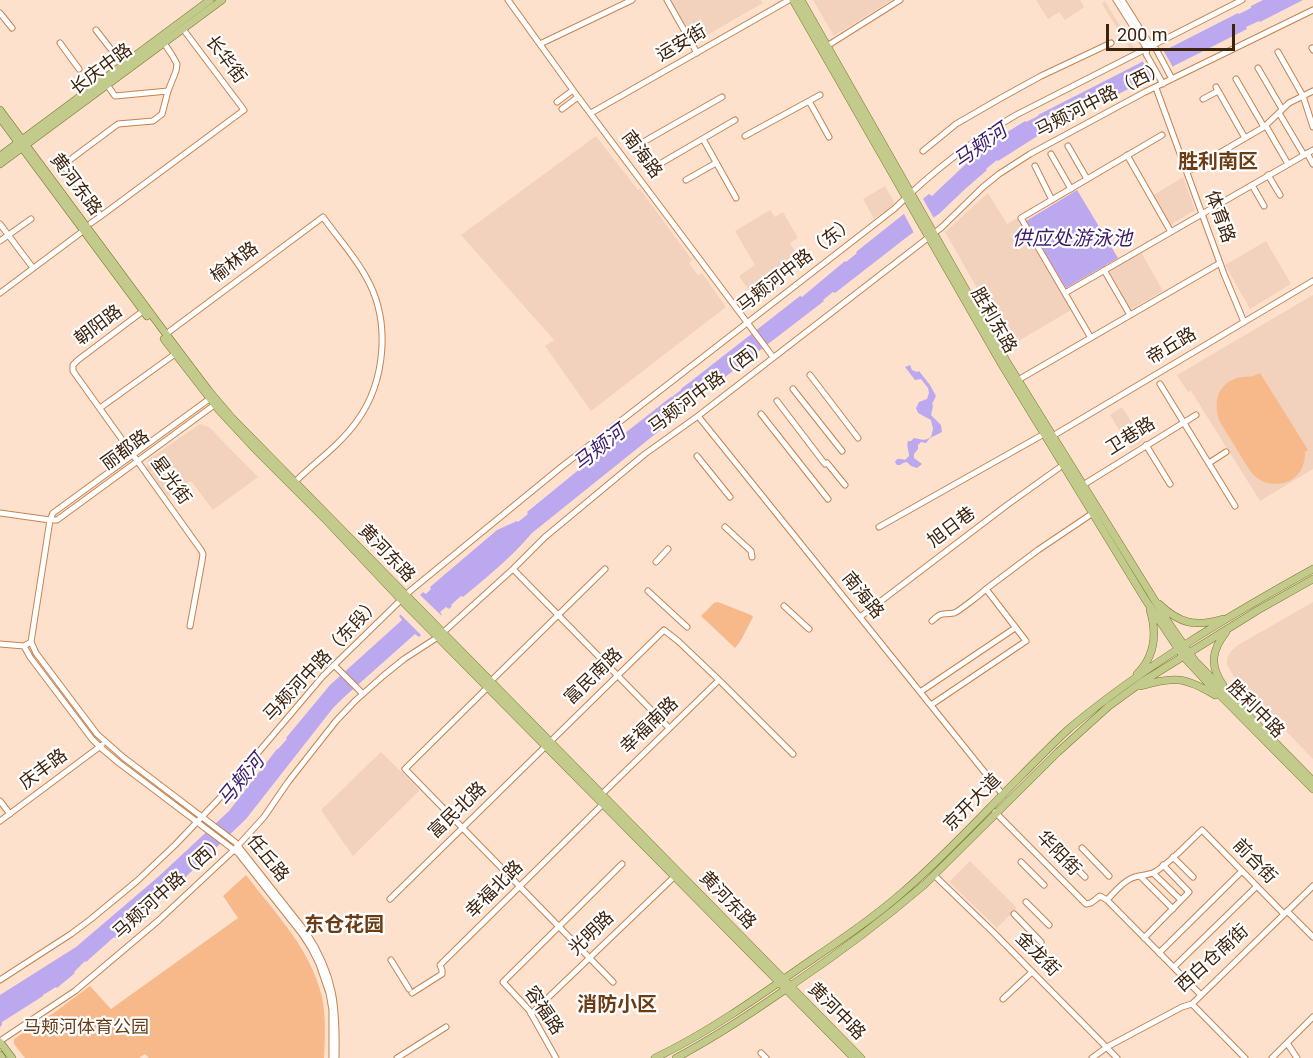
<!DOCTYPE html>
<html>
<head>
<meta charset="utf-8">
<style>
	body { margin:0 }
	#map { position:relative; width:1313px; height:1058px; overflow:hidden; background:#fee1cc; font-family:Roboto,sans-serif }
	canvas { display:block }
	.scale { position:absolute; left:1106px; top:24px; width:129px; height:27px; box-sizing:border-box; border:3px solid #3d220c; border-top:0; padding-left:8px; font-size:18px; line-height:21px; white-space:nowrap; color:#3d220c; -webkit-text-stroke:4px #fff; paint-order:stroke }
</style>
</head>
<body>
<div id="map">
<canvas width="1313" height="1058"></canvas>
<div class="scale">200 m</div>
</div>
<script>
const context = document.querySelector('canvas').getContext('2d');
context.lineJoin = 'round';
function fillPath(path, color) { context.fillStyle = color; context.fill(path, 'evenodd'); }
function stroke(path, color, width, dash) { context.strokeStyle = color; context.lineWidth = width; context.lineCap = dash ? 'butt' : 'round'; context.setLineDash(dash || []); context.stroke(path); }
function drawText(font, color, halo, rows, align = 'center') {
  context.font = font + ' Roboto,"Noto Sans SC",sans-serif'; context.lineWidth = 4.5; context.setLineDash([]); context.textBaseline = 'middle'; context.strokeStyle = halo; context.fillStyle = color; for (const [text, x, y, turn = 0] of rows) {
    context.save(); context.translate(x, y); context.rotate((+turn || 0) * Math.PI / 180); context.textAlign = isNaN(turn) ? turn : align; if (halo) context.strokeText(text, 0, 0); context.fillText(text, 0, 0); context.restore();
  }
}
fillPath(new Path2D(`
	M671,0h90l2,3 -68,39z
	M813,0h79l-58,36z
	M1036,0h44l4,7 -19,13 -6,-8 -11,7z
	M1105,1l29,47 -4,1 -28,-45z
	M596,136l42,54 2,-1 52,71 -3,3 9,12 4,-2 24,34 -135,104 -46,-65 9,-6 -93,-105z
	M1183,177l12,33 -26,16 -17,-30z
	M885,186l9,16 -2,5 -18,12 -11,-20z
	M988,193l19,31 10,-6 54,92 -61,36 -65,-114z
	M770,210l5,7 8,-5 15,26 -8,5 8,14 -48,35 -11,-16 16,-11 -20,-34z
	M1266,241l25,43 -41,25 -25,-44z
	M1141,252l22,39 -33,19 -21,-39z
	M1313,295v174l-53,32 -69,-110 -3,1 -11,-17z
	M1122,407l22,34 -13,8 -21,-34z
	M200,424l9,3 49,50 -45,33 -22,-29 -23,16 -21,-28 1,-9z
	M1313,602v157l-75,-77 -7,-10 -4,-8v-6l5,-8 6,-5z
	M381,752l39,38 -67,66 -32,-46z
	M970,861l47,47 -20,20 -48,-46z`), '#f2d2bc');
fillPath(new Path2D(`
	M1260,373l48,77 -3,2c0,12 -4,22 -14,28 -11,6 -26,5 -35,-3 -6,-5 -10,-13 -14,-19 -7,-12 -15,-24 -22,-36 -7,-17 -4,-37 17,-44 9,-2 15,0 23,-5z
	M718,602l33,13 2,2 -12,23 -6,8 -34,-32 13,-13z
	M246,875c29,38 65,74 76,122 4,20 3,41 2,61h-175l-4,-4 -6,4h-114l-11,-14v-5l41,-27 35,-26 21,23 127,-91 -15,-22z`), '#f7b88a');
fillPath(new Path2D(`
	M1263,0h40l-43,22 -1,-1 -13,6 1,2 -188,95 -1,-1 -60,38 -1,-1 -11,9 1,1 -23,20 -24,23 -33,24 -72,56 -2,-1 -10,8 1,1 -151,116 1,2 -142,114c-20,24 -45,44 -69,64l-2,-1 -10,9 1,1 -3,3 -3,-2 -6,5 2,3 -23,22 -4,-3 -73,65 -9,9 -87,111 -79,76 -35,28 1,1 -18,14 -1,-1 -28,25 -1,-1 -11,11 1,1 -18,15 -1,-1 -13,8v1l-41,26v3l-2,2v-32l76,-48 82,-70 71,-66 48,-62h1l9,-10 -1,-1 44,-53 72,-65 -3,-4 24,-24 3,2 5,-5 -1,-2 67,-57 20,-9 1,1 10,-8 -1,-2 65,-53 79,-62h1l9,-7v-1l119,-93 2,1 43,-36 1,1 11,-9 -1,-1 73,-58 3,2 37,-35 1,1 11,-9v-2l20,-15 24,-15 1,1 12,-6v-1l200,-102 1,1 12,-6v-2z
	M1077,190l41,68 -52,30 -40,-67z
	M910,365l2,5 5,2 2,-1 11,14 6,11 -4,8 1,2 -2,9 10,10 1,7 -12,6 -4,5 -5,-1 -3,3v4l-4,5v4l8,6 -5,4 -6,-2 -4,-4c-4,0 -6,4 -10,3l-2,-3c2,-5 6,-3 10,-2l4,-4c0,-5 -3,-10 -1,-15h3l3,-3c7,1 9,4 17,-1l2,-8 -2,-9 -13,-7 -2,-5 3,-6 8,-3 2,-6 -1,-5 -7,-9 -6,1 -10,-13z`), '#bca8ef');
fillPath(new Path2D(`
	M1162,48l12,21 -21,11 -12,-22z
	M922,197l13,23 -20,15 -12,-23z
	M419,594l23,22 -20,20 -23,-23z`), '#fee1cc');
const minor = new Path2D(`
	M508,0l70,97 195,260
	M667,0l30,53
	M1116,0l31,49
	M1122,0l29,46
	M0,13l12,15
	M96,30l14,18
	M60,43l19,26
	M540,44l92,-44
	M827,46l73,-46
	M1151,46l5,3 16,30
	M1312,48l1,2
	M1147,49l-1,5 17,30
	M1278,52l25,44 10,31
	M1258,68l24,41
	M1236,79l28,48
	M105,82l10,14 53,-5
	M1216,87l29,51
	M1156,88l68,186 20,48
	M1203,99l15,-8
	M809,101l20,36
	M557,102l16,-12
	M562,109l16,-12
	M591,113l198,-113
	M1279,113l25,42
	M1266,126l22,38
	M745,136l75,-41
	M703,139l33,59
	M645,141l77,-44
	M1068,146l19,33
	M923,151l33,-27 45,-26 40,-22 70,-33
	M1307,153l6,11
	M1051,154l20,35
	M1127,155l44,77
	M658,165l77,-45
	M1035,166l17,34
	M1187,172l77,-45 25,-24 24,-12
	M1268,175l12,20
	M686,180l30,-17
	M1252,185l12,21
	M101,216l143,-106 -61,-81
	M91,223l10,-7 -38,-51 55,-41 35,-3 9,-7 6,-23 8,-20 1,-7 -5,-9 -8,-12
	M0,224l33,44
	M0,241l31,-22
	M1104,270l26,45
	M0,293l83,-62
	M1065,293l248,-143
	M143,311l-65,49 -5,5v6l128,179 2,4 -1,7 -12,65
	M166,334l157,-117c14,20 31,38 43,60 25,43 20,104 -9,144 -17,24 -42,41 -62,61
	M1091,338l-70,-120 141,-83
	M810,375l48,63
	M1018,380l202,-117
	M1160,384l75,122
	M793,389l49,62
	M777,401l48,63
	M100,408l75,-54
	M761,414l67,85
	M698,416l305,379
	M1051,437l262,-156
	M1146,445l24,39
	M697,456l33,41
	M827,463l18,22
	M1209,463l17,-11
	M1083,485l113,-70
	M0,513l50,7 -19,122 -7,4 -24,-2
	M50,520h7l160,-117
	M50,520l3,-7 159,-116
	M725,527l26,24 1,6
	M879,527l165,-93
	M656,562l12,-13
	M513,569l156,159
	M605,569l-114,112 -3,6 -83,82 208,213
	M648,591l39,36
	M784,606l25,23
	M860,617l147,-112 56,-40
	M932,621c11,-10 9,-6 22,-8 4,-1 28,-20 32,-24
	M31,642l5,11 61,81 26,23 112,85 71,90c29,44 31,75 30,126
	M24,646l6,11 62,82 8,8 19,16 119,90 64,81 9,14 8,16 10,29 3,17v48
	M334,665l29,29
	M920,692l95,-64
	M931,705l95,-64 -40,-52 52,-39 55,-37
	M602,794l117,-114
	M0,801l10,13
	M995,812l91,92 5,-1 9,-7 7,4
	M0,821l102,-76
	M1082,848l27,28
	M1173,857l20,20
	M1069,861l16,16
	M1021,862l23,23
	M1153,873l28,27
	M934,875l60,58 123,125
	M1141,877l32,32
	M390,899l274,-269 14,11 41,39 74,74
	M1026,902l23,23
	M1287,911l26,26
	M1014,914l27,28
	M1144,938l45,-46 -26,-27
	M1159,953l83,-82
	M391,960l18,29
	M1174,967l83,-81
	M0,980l71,-46 20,-15 46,-38 38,-36 42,-44 106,-125 87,-85 150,-123 334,-259c37,-36 77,-68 122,-94l226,-115
	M412,993l30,-19v-4l-2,-5 163,-161
	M1201,995l-94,-95c7,-7 15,-18 25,-22 7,-3 15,-2 23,-6 17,-11 32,-28 47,-42l82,84
	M1003,999l29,-27
	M1192,1004l53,54
	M531,1014l144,-138
	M0,1041l75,-50 84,-71 75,-70 30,-33 24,-35 48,-61 19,-20 28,-25 21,-17 34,-22 75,-68 32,-32 100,-83 53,-38 244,-189 41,-40 16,-13 31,-20 115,-62 168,-82
	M1287,1043l10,15
	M761,1053l5,5
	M397,1058l49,-31
	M556,1058l-27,-48 -26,-28 119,-118
	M1092,1058l15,-11 75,-40 10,-3 121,-118
	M1272,1058l41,-41`);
const major = new Path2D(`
	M793,0l209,365 143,234 38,57 25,27 105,106
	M801,0l206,362 163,263 25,36 118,120
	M0,110l166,224 43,57 23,27 629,640
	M0,118l147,198
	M0,156l210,-156
	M0,164l222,-164
	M164,339l55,71 39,42 70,70 80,85 446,451
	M1159,604c21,20 36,23 64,15
	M1137,674c18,-18 20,-41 13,-64
	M1223,685c-14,-20 -11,-35 3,-53
	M1141,686c33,-10 44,-9 74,9
	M0,1042l12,16
	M0,1055l2,3
	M655,1058c52,-25 99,-58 146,-91 35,-24 70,-47 102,-75 42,-36 80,-78 119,-117 16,-16 32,-33 49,-48 72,-60 159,-112 242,-158
	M676,1058c41,-22 79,-47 117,-74 46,-31 90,-64 132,-100l133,-132 51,-46 33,-24 116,-72 55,-31`);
stroke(minor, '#c58350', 7);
stroke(major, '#797a2c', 8);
stroke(minor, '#fff', 5);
stroke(major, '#c2cb8b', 7);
drawText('18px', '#3d220c', '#fff', [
	["运安街",682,44,-30],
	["长华街",225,60,53],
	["长庆中路",102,70,-37],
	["马颊河中路（西）",1101,100,-27],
	["南海路",641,155,53],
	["黄河东路",75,185,53],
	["体育路",1219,217,70],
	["榆林路",235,263,-37],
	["马颊河中路（东）",797,265,-38],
	["胜利东路",993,321,60],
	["朝阳路",99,326,-37],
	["帝丘路",1172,347,-31],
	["马颊河中路（西）",709,387,-37],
	["卫巷路",1131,437,-32],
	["丽都路",126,451,-36],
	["星光街",170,481,54],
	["旭日巷",952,528,-37],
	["黄河东路",386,554,46],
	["南海路",862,596,51],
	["马颊河中路（东段）",323,660,-47],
	["富民南路",594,677,-44],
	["胜利中路",1255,710,45],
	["幸福南路",650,726,-44],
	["庆丰路",44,770,-37],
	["京开大道",973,803,-45],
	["富民北路",458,811,-44],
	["华阳街",1058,854,46],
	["任丘路",267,859,51],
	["前合街",1254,862,46],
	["马颊河中路（西）",170,888,-42],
	["幸福北路",495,890,-45],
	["黄河东路",727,901,46],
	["光明路",592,934,-44],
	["金龙街",1037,955,45],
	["西白仓南街",1213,959,-42],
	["容福路",543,1011,56],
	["黄河中路",836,1012,45]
]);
drawText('18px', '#6a3e1a', '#fff', [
	["马颊河体育公园",86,1028]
]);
drawText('italic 20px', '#3d1c6d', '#fff', [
	["马颊河",981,147,-35],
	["供应处游泳池",1072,240],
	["马颊河",600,449,-38],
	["马颊河",242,781,-50]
]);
drawText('bold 20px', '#6c3c15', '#fff', [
	["胜利南区",1218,163],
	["东仓花园",344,926],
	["消防小区",617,1006]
]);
</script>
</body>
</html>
